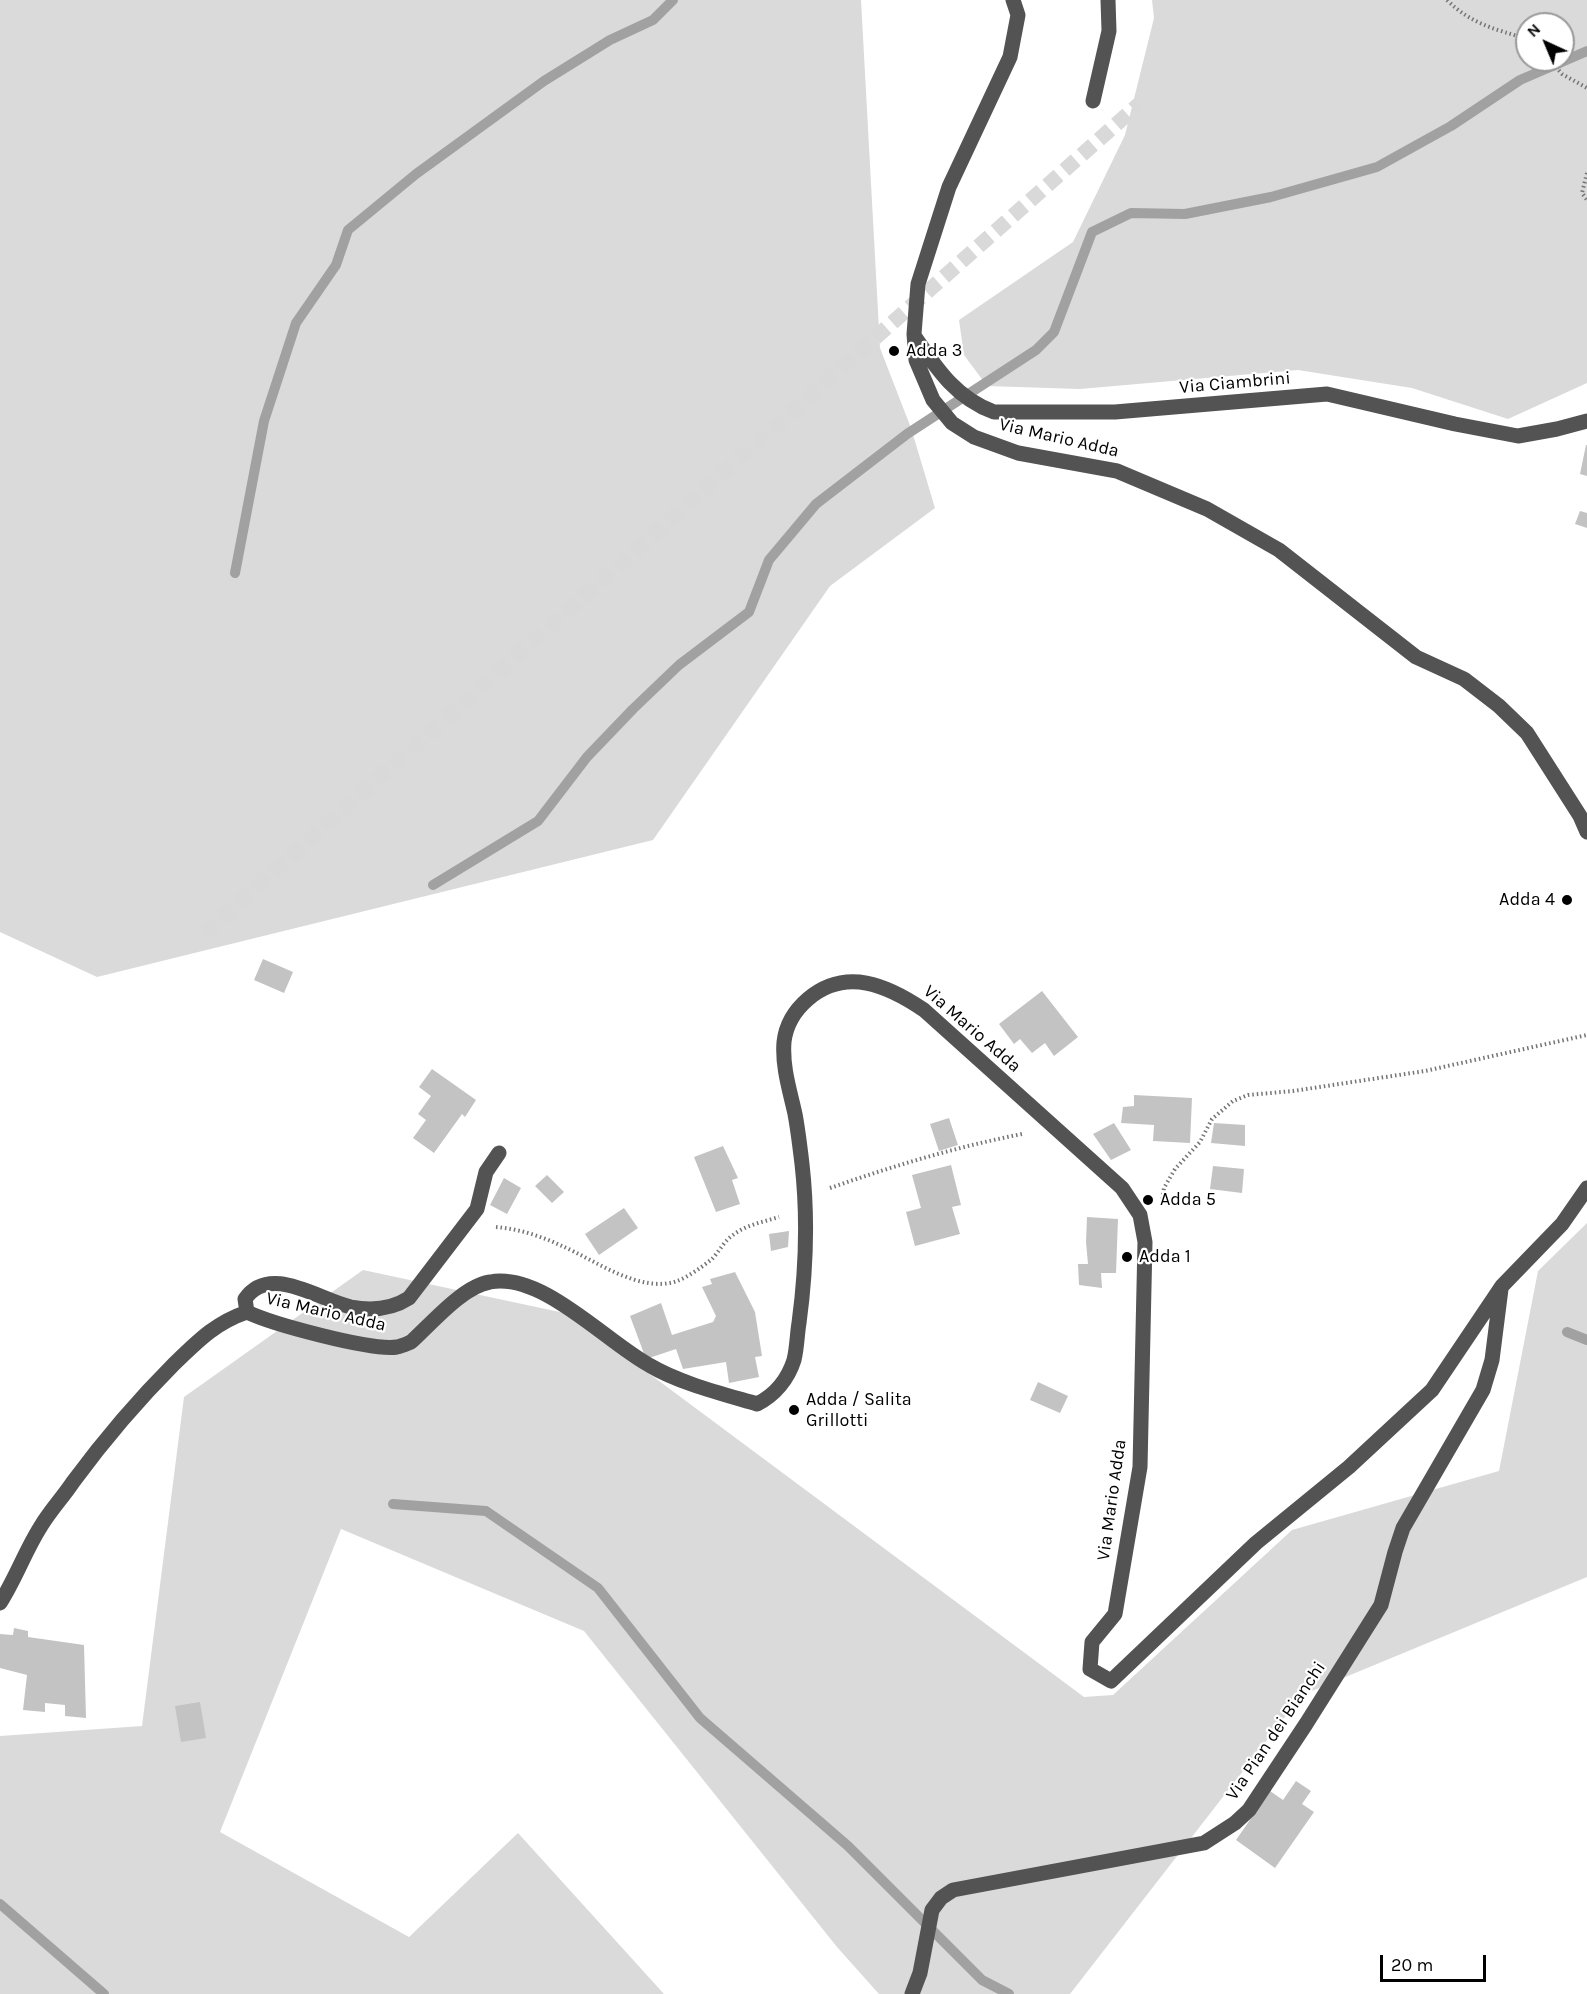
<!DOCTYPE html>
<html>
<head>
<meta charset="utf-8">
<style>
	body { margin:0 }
	#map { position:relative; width:1587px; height:1994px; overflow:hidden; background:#fff; font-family:Karla,sans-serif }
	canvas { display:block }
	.north { position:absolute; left:1515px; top:12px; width:60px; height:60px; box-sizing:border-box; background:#fff; border:2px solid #999; border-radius:50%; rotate:316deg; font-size:16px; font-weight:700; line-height:24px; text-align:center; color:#000 }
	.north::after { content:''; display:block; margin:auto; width:21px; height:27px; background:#000; clip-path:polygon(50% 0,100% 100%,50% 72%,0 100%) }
	.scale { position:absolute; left:1380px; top:1955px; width:106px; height:27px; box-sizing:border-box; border:3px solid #000; border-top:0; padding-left:8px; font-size:18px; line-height:21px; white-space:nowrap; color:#000; -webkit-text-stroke:4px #fff; paint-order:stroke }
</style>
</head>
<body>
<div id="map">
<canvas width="1587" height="1994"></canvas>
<div class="north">N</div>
<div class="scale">20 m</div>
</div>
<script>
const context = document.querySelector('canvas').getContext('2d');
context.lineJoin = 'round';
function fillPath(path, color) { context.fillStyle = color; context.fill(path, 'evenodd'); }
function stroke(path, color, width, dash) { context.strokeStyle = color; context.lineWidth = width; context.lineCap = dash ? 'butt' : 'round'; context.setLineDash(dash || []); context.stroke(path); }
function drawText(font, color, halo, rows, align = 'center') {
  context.font = font + ' Karla,sans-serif'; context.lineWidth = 4.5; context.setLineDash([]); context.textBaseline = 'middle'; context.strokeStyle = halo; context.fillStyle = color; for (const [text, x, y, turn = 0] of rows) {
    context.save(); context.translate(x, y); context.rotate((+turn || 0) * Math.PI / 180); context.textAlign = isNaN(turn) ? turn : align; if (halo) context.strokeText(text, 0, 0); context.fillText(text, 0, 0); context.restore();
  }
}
fillPath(new Path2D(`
	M0,0h861l19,348 31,80 24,80 -105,78 -177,254 -556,137 -97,-45z
	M1152,0h435v383l-79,36 -96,-31 -114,-18 -218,19 -93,-3 -23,-31 -5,-35 114,-78 52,-107 29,-117zM1527,24h36v36h-36z
	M1587,1223v354l-285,118 -232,299h-191l-42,-47 -253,-316 -243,-102 -121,303 189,105 109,-104 146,161h-664v-258l142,-10 42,-329 179,-127 206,44 515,383 29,-2 179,-165 207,-59 39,-200z`), '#dadada');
stroke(new Path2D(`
	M235,573l29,-152 32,-98 40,-58 12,-35 68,-56 128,-93 66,-41 43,-20 20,-20
	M433,885l105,-64 49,-64 46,-48 46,-44 70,-53 20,-52 47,-56 91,-70 129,-84 18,-18 38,-100 39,-19 54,1 86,-17 106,-30 74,-41 69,-46 67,-29
	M1567,1332l20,8
	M393,1504l93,7 112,77 102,130 148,128 134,134 27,14
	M0,1904l104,90`), '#a1a1a1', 10);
fillPath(new Path2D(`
	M1586,445h1v31l-7,-2z
	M1580,511l7,2v15l-12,-4z
	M263,959l30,13 -9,21 -30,-13z
	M1042,991l36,46 -24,19 -9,-13 -13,10 -12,-14 -6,5 -15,-20z
	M432,1069l44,31 -11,17 -3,-3 -28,39 -21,-15 13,-18 -8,-6 13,-18 -12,-9z
	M1134,1095l58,3 -2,45 -37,-2 1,-16 -33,-2 2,-16 11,-1z
	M949,1118l9,27 -19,6 -9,-27z
	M1114,1123l17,27 -20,10 -18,-26z
	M1214,1123l31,2v21l-34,-3z
	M723,1146l15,32 -6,2 8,24 -24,8 -22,-55z
	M951,1165l10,40 -9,2 8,27 -45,12 -9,-34 15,-4 -9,-33z
	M1213,1166l31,3 -2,24 -32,-4z
	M547,1175l17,17 -12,11 -17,-17z
	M504,1178l17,10 -14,26 -17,-9z
	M624,1208l14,20 -39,27 -14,-21z
	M1087,1217l31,2 -2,54h-15l1,15 -23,-3 -1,-21h10l-2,-22z
	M789,1231l-1,16 -17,4 -2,-17z
	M735,1272l20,40 7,44 -7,1 4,20 -30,6 -3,-21 -43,7 -7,-20 -30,10 -16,-43 31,-13 11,32 41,-13 3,-6 -14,-29 10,-3 -2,-5z
	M1038,1382l30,14 -8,17 -30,-13z
	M14,1628l14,3v6l56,8 2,73 -21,-2v-11l-20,-2v9l-22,-2 4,-35 -27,-7v-34l13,1z
	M200,1702l6,36 -25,4 -6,-36z
	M1296,1781l15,10 -9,13 12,8 -39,56 -39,-28 34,-49 13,9z`), '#c3c3c3');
stroke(new Path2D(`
	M204,933l935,-829`), '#d9d9d9', 15, [15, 8]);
stroke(new Path2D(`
	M1447,0c24,24 48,29 80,39
	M1550,60l12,14 25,14
	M1587,173l-5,20 5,7
	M830,1188c63,-22 126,-41 192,-54
	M1162,1199l2,-11 11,-19 25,-27 12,-23 21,-18 15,-6 45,-4 132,-20 162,-36
	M496,1227c23,2 45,9 66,19 33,14 78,48 115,35 11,-4 25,-14 35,-22 7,-7 12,-18 21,-24 13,-10 30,-13 46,-18`), '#757575', 4, [1.5, 3]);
stroke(new Path2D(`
	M1013,0l5,15 -8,42 -61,130 -31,97 -4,50 2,26 17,40 19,23 22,14 44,16 99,18 90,38 72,41 137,107 48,22 35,27 28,27 53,83 7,16
	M1093,101l16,-70 -1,-31
	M915,337c22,32 41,61 79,75h121l212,-18 128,30 63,12 39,-7 30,-8
	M499,1153l-13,19 -9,37 -68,89c-17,11 -37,13 -58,9 -32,-7 -81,-44 -106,-8l2,13c25,12 124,39 150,35 5,-1 9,-3 14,-5 20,-18 52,-56 79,-60 52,-10 115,59 159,83 30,18 74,29 108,39 18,-9 31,-25 37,-44 3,-12 3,-25 5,-37 7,-52 9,-106 3,-159 -2,-17 -4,-34 -7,-50 -5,-23 -13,-47 -11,-72 2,-18 10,-31 24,-43 38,-32 79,-14 116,11l198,178 18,27 5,27 -5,225 -25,147 -23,28 -2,27 21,12 145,-138 93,-76 83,-77 70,-104 60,-62 25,-36
	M0,1603c16,-25 25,-52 41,-77 9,-15 22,-29 32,-44 31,-42 64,-81 101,-118 24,-23 41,-41 73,-52
	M912,1994l8,-21 12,-63 9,-12 12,-8 251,-47 31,-20 14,-13 57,-86 75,-119 14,-53 8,-24 80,-138 9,-30 9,-71`), '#535353', 15);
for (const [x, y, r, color] of [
	[894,351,6,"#000"],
	[1567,900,6,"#000"],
	[1148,1200,6,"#000"],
	[1127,1257,6,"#000"],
	[794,1410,6,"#000"]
]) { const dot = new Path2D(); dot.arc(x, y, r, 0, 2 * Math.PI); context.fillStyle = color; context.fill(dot); stroke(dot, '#fff', 2); }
drawText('18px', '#000', '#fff', [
	["Adda 3",906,351],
	["Adda 4",1555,900,"right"],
	["Adda 5",1160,1200],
	["Adda 1",1139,1257],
	["Adda / Salita",806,1400],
	["Grillotti",806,1421]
], 'left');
drawText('18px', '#000', '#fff', [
	["Via Ciambrini",1235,383,-5],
	["Via Mario Adda",1059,438,13],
	["Via Mario Adda",972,1029,41],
	["Via Mario Adda",326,1312,13],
	["Via Mario Adda",1112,1500,-82],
	["Via Pian dei Bianchi",1276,1731,-56]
]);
</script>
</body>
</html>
